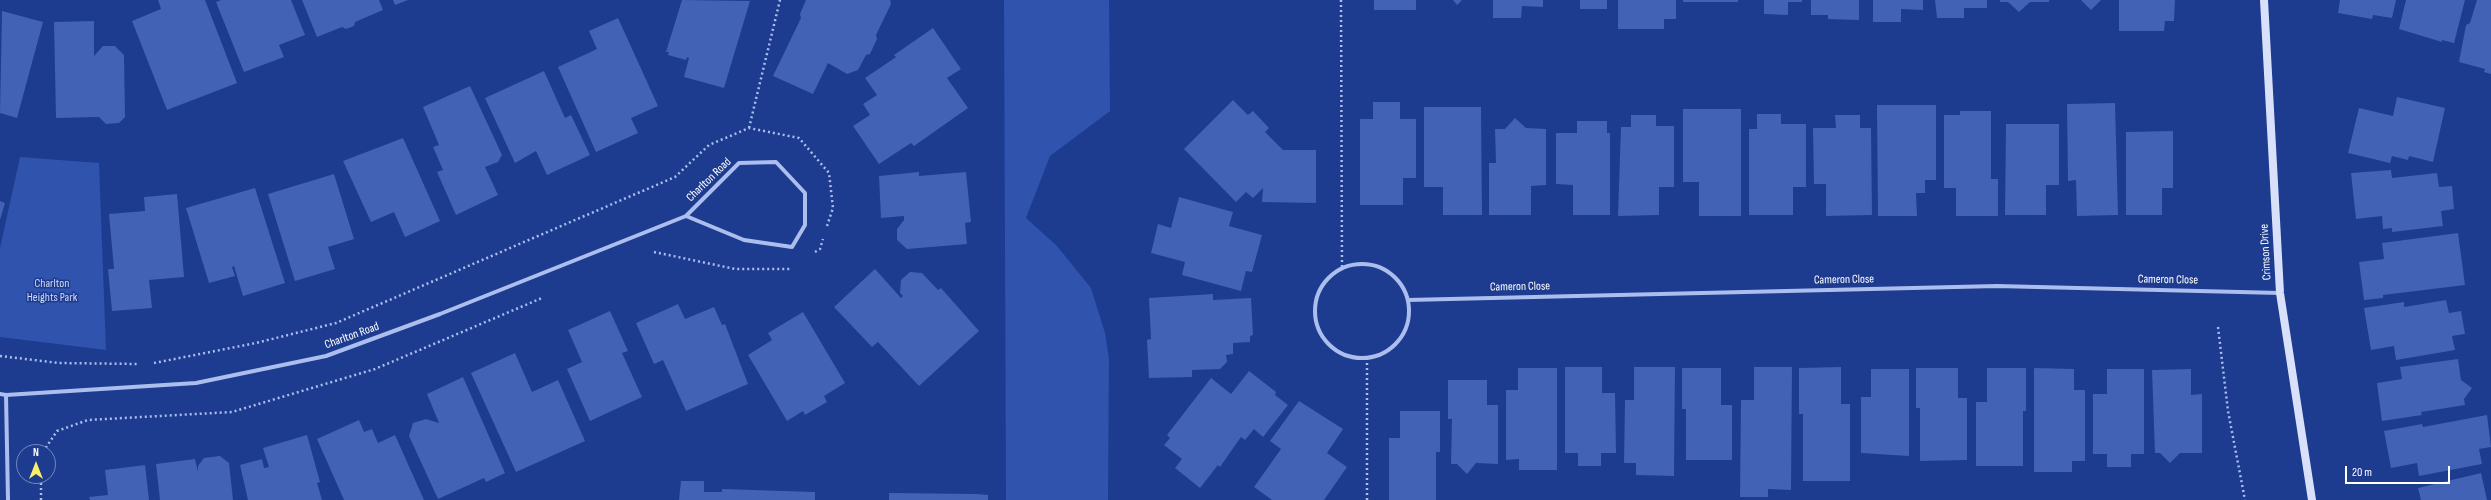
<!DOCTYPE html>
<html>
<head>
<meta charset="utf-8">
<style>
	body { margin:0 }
	#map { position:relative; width:2491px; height:500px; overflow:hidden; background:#1d3b8f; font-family:"Sofia Sans Condensed",sans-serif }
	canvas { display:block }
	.north { position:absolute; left:16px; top:444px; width:40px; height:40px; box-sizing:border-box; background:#1d3b8f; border:1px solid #7789bc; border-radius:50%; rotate:0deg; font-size:11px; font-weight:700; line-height:16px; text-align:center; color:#fff }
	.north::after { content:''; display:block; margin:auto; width:14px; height:18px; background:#fdec6a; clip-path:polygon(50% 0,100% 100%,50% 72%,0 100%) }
	.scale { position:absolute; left:2345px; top:466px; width:105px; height:18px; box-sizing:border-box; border:2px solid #fff; border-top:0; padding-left:5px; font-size:12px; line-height:14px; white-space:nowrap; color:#fff; -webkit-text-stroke:3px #1d3b8f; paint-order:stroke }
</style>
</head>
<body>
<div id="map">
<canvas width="2491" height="500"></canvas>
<div class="north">N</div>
<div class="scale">20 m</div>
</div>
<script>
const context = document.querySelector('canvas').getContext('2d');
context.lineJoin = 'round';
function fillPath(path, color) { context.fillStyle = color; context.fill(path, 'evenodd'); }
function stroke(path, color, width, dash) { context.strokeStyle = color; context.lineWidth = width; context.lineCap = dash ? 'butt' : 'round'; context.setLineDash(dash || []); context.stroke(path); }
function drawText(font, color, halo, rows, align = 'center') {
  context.font = font + ' "Sofia Sans Condensed",sans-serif'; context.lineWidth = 3; context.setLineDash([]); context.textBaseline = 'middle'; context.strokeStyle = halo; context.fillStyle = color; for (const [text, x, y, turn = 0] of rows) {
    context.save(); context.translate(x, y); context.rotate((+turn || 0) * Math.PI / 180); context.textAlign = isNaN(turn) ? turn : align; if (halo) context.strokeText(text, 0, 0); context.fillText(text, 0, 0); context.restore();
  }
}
fillPath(new Path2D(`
	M1004,0h105l1,111 -60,45 -24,62 31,28 34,42 14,45 4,26 -1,141h-102z
	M20,157l79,6 7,187 -106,-13v-89z`), '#3053ad');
fillPath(new Path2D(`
	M158,0h47l32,83 -70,27 -35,-89 29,-12z
	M221,0h70l14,35 -26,10 5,12 -40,15 -28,-70z
	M302,0h77l4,10 -28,12 -1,4 -8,3 -4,-2 -25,10z
	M393,0h15l-13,5z
	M682,0l68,1 -26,87 -40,-11 5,-19 -2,-1 -1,3 -18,-5 1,-3h-3z
	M806,0h84l1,4 -15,31 1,4 -7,15 -4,1 -8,15 -11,4 -19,-11 -15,31 -40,-18 28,-58 -1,-4z
	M1374,0h42v10h-42z
	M1453,0h9l-5,5z
	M1493,0h50v7l-21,-1 -1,12h-28z
	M1580,0h27v9h-27z
	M1618,0h58v19h-12v10h-46z
	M1683,0h55v2h-55z
	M1764,0h38v2h-14v13l-24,-1z
	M1811,0h48v20l-31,-1v-4h-17z
	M1873,0h50v10l-22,-1v13h-28z
	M1935,0h52v8h-23v10h-27z
	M2000,0h49v2h-19l-11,10 -11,-10h-8z
	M2081,0h20l-10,10z
	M2119,0h56l-1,21h-9l-1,10h-45z
	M2340,0h56l-4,18 -19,-3 -1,4 -34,-6z
	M2406,0h59l-11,43 -12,-3v2l-43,-13z
	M2477,0h14v74l-7,-2 1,-3 -26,-7 7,-37 4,-2z
	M2,11l41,11 -26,96 -17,-5z
	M618,18l40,88 -27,12 7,15 -42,19 -38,-85 39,-18 -8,-18z
	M94,21v35l9,-10h12l9,9 1,62 -6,6 -13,1 -7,-7 -43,1 -2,-96z
	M933,28l28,41 -14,9 21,30 -54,38 -3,-3 -32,21 -26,-38 17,-11 -7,-11 14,-9 -12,-17 31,-21 -2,-2z
	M544,71l21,47 6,-3 19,40 -43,20 -11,-24 -21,12 -30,-65z
	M470,86l32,69 -4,7 -13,5 13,28 -42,20 -19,-43 6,-2 -10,-23 6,-2 -16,-38z
	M2397,97l48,11 -12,54 -24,-6 -1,4 -16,-4 -2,7 -42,-10 11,-45 34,8z
	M1233,100l15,15 5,-4 16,17 -4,4 18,18h33v53l-54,-1 1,-14 -10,10 -7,-6 -10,10 -52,-53z
	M1373,102h27v17h16v59h-13v27h-43v-86h13z
	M2115,103l3,112 -41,1 -1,-36 -8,1 -1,-77z
	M1877,105h59v75h-11v13h-9l1,23h-39z
	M1424,107h57l1,108h-39v-28h-19z
	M1683,109h58v107h-42v-34h-16z
	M1960,111h31v68h7v37h-42v-28h-12v-73h16z
	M1757,114h24v10h25v63h-13v28h-44v-86h8z
	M1631,115h25v11h18v61h-15v28l-41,1 3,-89h10z
	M1835,115h25v13h11l1,87 -46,1v-32h-12l-1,-56h23z
	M1515,118l11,10 20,1v56l-15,1v29h-42v-52h7l-1,-34h10z
	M1577,121h30v12h3v82h-37v-30l-17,-1v-51h21z
	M2006,124h53v61h-13v30h-41z
	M2173,131v57h-11v27h-36v-83z
	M403,138l37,83 -35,16 -11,-25 -23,10 -28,-61z
	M2391,170l1,8 45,-5 2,14 13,-1 2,23 -13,2 2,15 -51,6v-4l-9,1 -1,-13 -26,3 -5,-46z
	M919,172v4l47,-4 5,50 -6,1 2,21 -60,5 -10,-9v-11l7,-9v-4l-23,2 -2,-42z
	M334,174l20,65 -26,8 7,22 -40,12 -27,-87z
	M255,188l30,95 -42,13 -9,-30 -2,1 3,9 -26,7 -23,-75z
	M177,194l7,83 -35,3 3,28 -40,3 -4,-42h6l-5,-55 36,-3 -1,-14z
	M1179,197l54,15 -4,14 33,9 -10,37 -6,-1 -5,20 -59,-16 3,-13 -34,-9 7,-29 13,4z
	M0,201l5,2 -5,17z
	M2458,233l7,52 -82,10v3l-19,2 -5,-38 25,-3 -2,-16z
	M875,269l26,29 2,-2 -3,-3 1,-13 9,-8 12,1 16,17 3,-2 38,43 -60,55 -41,-44 -6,5 -38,-40z
	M1213,294v6l38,-2 2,37 -3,1v6l-17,1v11l-7,1 1,7 -7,7 -28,1v7l-43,1 -2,-38 4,-1 -2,-41z
	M2446,300l3,13 12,-2 4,23 -13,2 3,14 -59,10 -2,-14 -23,4 -7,-42 40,-6v5z
	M678,304l7,15 29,-12 8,18 3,-1 23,60 -62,27 -23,-51 -9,4 -18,-41z
	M610,311l18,40 -6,2 20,44 -52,24 -23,-52 15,-7 -14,-32z
	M803,312l42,71 -21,13 3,6 -22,13 -2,-4 -16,10 -39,-66 24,-15 -4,-7z
	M515,353l17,39 26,-12 27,61 -69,31 -45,-99z
	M2458,359l3,21 11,8 -8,11 1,6 -44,7 1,3 -40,6 -5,-38 25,-4 -2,-12z
	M1565,367h37v26h13l1,60h-15v13h-23v-13h-13z
	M1634,367h41l-1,109 -38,-1v-12h-12l1,-63h9z
	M1754,367h38l-1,123 -23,-1v8h-28l1,-97h13z
	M1841,367v37h9v77h-47v-67h-4v-46z
	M1518,368h39v102h-38v-11l-13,1v-70h12z
	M1682,368h39v37h11v55h-46v-51h-4z
	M1916,368h42v30h9v62l-47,1v-53h-4z
	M1987,368h39v43h-3v55h-47v-64h11z
	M2034,368l40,1v21h11v71h-13v11h-38z
	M1871,369h38v87l-48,-3v-56h10z
	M2107,369h37v85h-13v13h-24v-13h-14v-60h14z
	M2191,369v26l11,-1v59h-22l-10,10 -10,-10h-5l-3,-83z
	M1249,371l27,21 -1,3 13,10 -25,32 -9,-8 -9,11 -4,-3 -21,30 -2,-2 -18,23 -25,-20 7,-9 -18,-14 6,-7 -3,-3 44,-57 20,16z
	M463,377l42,96 -19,9 -2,-4 -46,21 -29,-63 4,-13 13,-4 13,4 -12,-29z
	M1448,380h39v25h11v59l-22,-1 -9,11 -10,-10h-6l1,-45h-4z
	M1299,401l44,28 -16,24 20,14 -23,33h-52l-18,-13 27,-38 -11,-8z
	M1400,411h40v41h-4v48h-47v-62h11z
	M2487,415l4,32 -12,2 3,15 -63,12 -2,-13 -26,5 -7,-37 38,-7 1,3z
	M359,420l5,12 8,-3 6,14 17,-8 29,65h-80l-27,-61z
	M307,435l13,47 -3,1 5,17h-74l-8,-35 22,-6 2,9 5,-1 -6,-19z
	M220,456l9,7 4,37h-73l-4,-36 39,-5 3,13v-6l6,-8z
	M145,465l4,35h-59l-1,-3 19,-2 -3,-25z
	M2481,473l6,27h-66l-3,-12z
	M681,481h23v11h18v-3l93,3v8h-136z
	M889,493l87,1 12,1v5h-99z`), '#4162b5');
stroke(new Path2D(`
	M1341,0l1,267
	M749,128l31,-128
	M654,252l81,17h56
	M815,252l5,-3 3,-10
	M2218,327l10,84 17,89
	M0,356l59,7 80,1
	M154,363l102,-20 80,-20 339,-146 34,-32 40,-17 50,10 30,35 4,35 -6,18
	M43,452l14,-21 31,-11 144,-8 143,-43 167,-71
	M41,500v-24
	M1367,500v-142`), '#acbeed', 2.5, [2, 3]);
stroke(new Path2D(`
	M776,162l29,31v32l-13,22 -48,-7 -58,-24 53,-53z
	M1315 311a47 47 0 1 1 94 0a47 47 0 1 1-94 0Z
	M1408,300l589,-14 283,7
	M0,394l6,1 190,-12 130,-27 114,-42 246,-98
	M6,395l2,105`), '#acbeed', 4);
stroke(new Path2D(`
	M2264,0l16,293 32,207`), '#d9e1fa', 8);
drawText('12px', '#fff', '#1d3b8f', [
	["Charlton Road",709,180,-44],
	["Crimson Drive",2266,252,-93],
	["Cameron Close",1844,280,-1],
	["Cameron Close",2168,280,1],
	["Cameron Close",1520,287,-1],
	["Charlton Road",352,336,-20]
]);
drawText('12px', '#d2ddfa', '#1d3b8f', [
	["Charlton",52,284],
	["Heights Park",52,298]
]);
</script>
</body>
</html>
